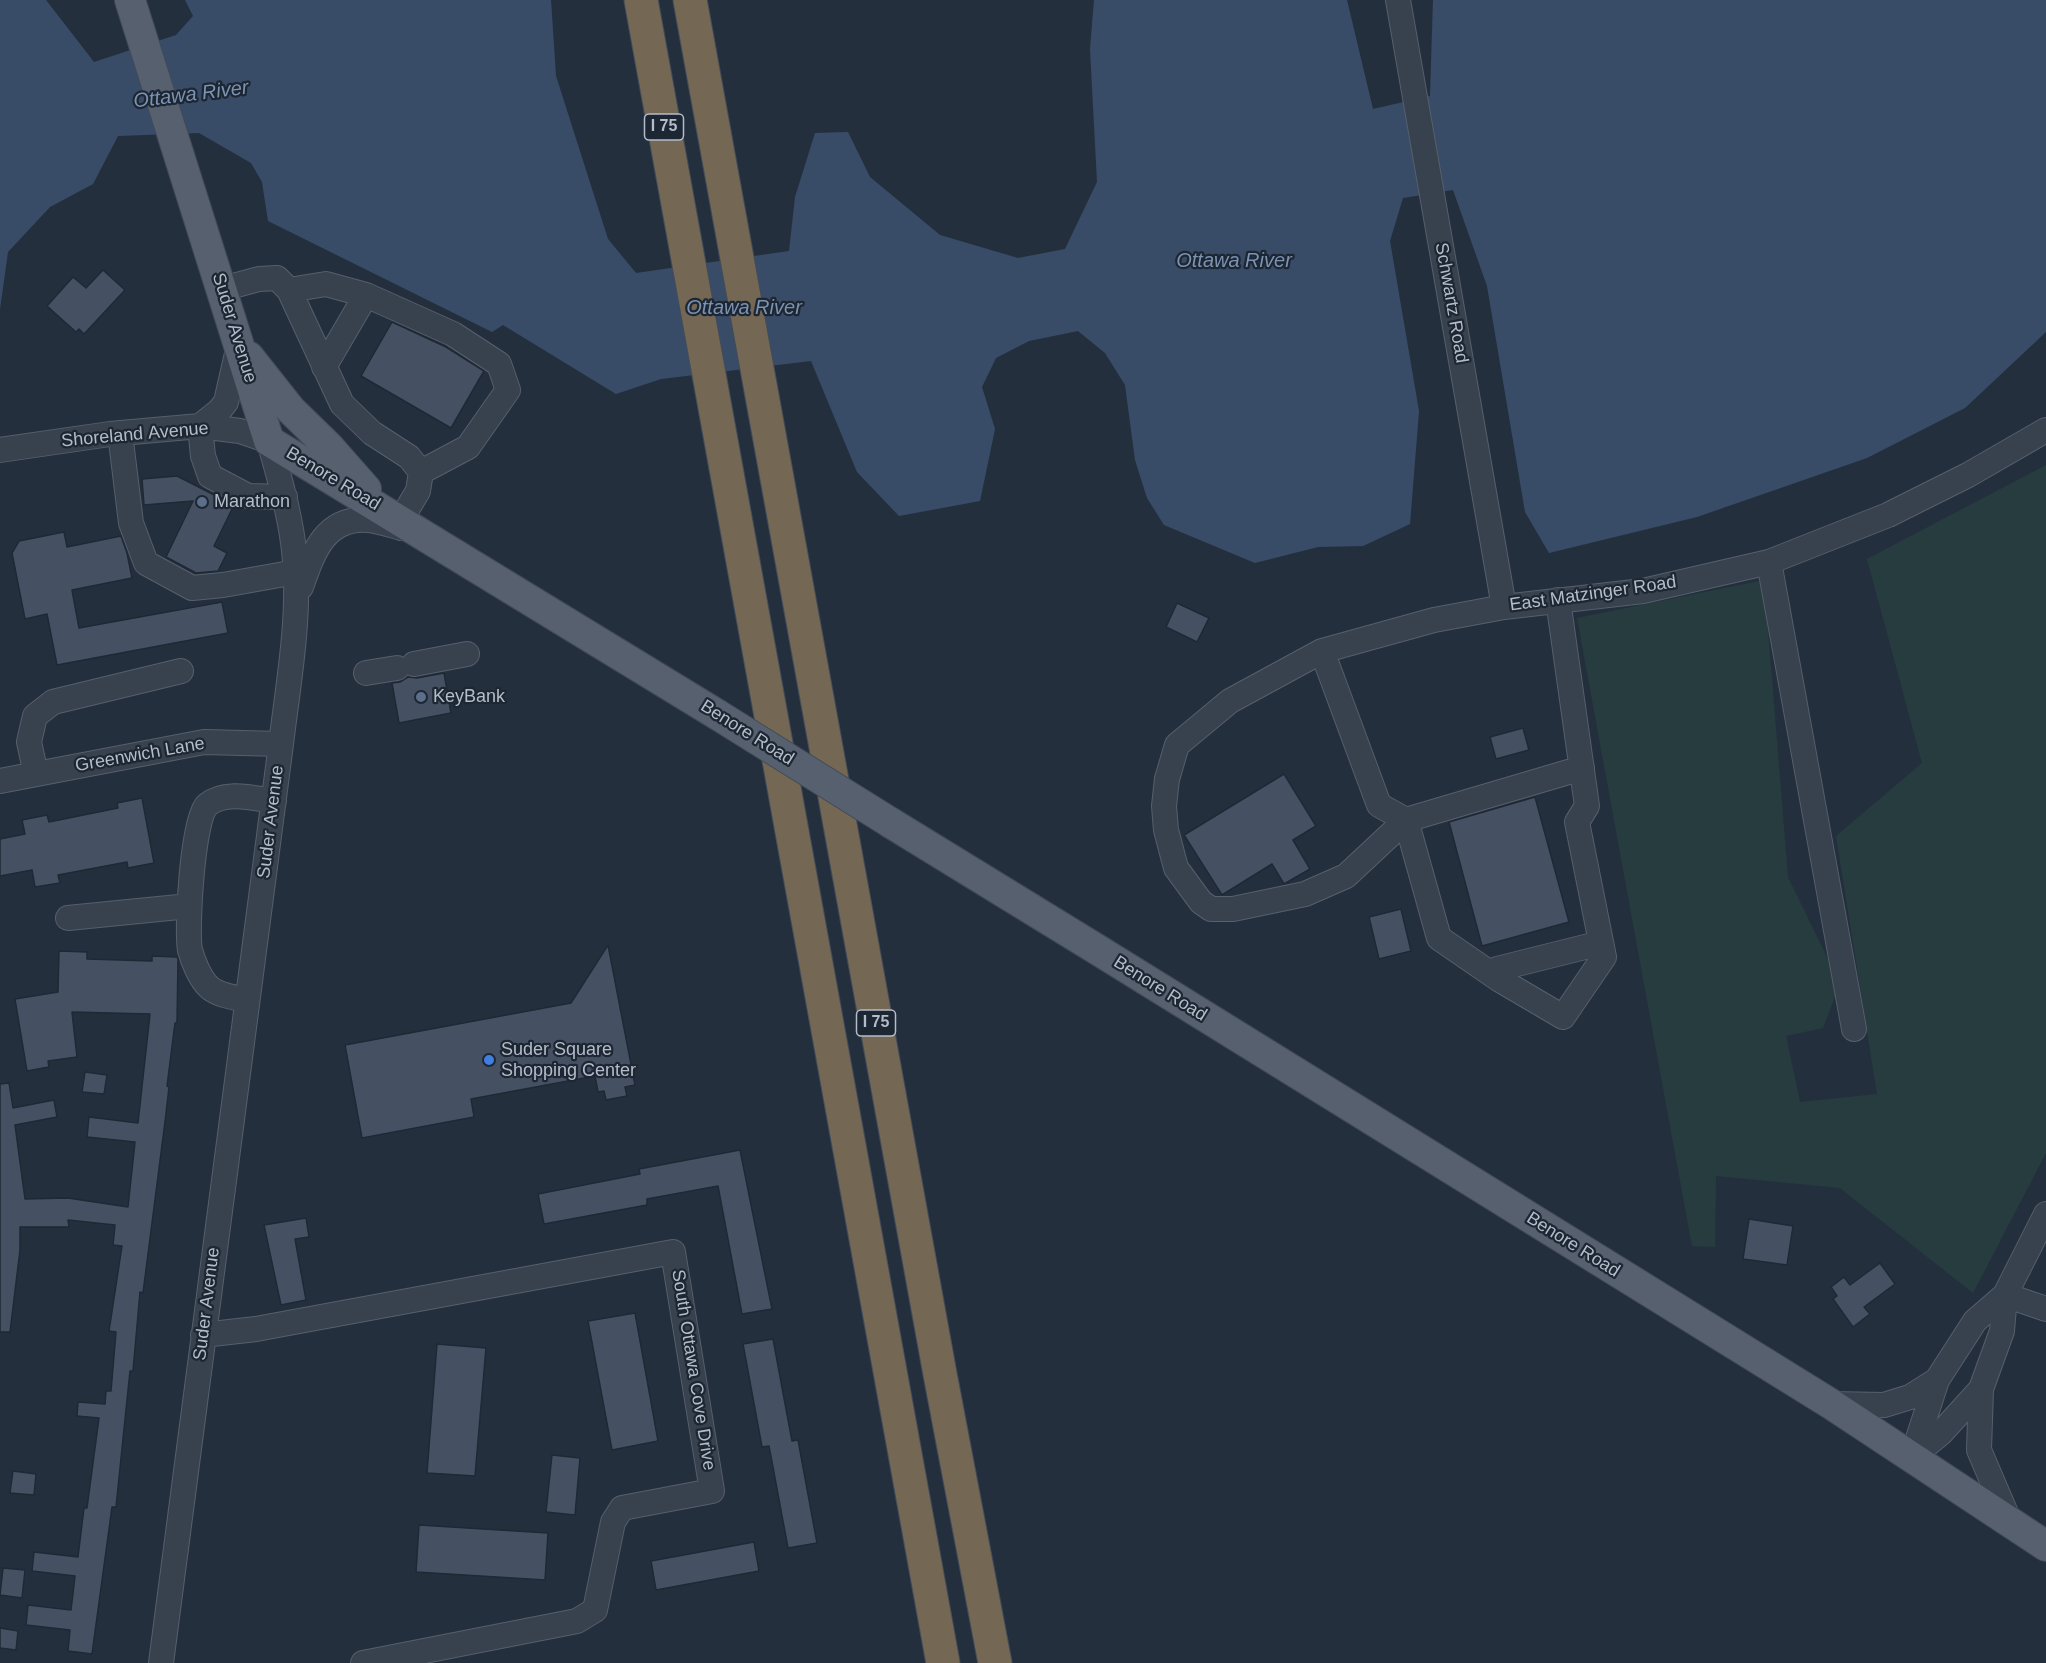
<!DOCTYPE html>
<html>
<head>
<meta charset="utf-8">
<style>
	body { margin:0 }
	canvas { display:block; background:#242f3e }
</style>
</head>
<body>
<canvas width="2046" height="1663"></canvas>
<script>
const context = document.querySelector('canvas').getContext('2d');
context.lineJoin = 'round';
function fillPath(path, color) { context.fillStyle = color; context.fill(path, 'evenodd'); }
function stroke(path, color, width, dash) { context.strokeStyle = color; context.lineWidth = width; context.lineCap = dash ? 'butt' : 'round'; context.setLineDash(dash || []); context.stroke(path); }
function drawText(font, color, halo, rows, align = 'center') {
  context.font = font + ' Helvetica,sans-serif'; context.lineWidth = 4.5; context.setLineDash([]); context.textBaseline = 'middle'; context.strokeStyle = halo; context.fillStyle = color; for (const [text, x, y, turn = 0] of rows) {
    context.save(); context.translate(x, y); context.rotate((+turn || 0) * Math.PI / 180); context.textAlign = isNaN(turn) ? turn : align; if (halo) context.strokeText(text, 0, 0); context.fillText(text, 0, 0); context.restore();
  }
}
fillPath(new Path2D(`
	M2046,465v688l-73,140 -133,-105 -124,-12 -1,71 -23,-1 -115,-628 187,-38 24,297 52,107 -17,44 -37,8 14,66 77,-8 -41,-258 86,-73 -55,-204z`), '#263c3f');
fillPath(new Path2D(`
	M0,0h46l48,62 82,-27 17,-19 -8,-16h366l5,76 52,163 28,34 153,-22 6,-54 20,-64 33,-1 22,45 70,58 78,23 47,-9 32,-67 -7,-133 4,-49h253l26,109 57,-13 3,-96h613v332l-81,76 -98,50 -170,59 -148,36 -24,-41 -38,-226 -34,-96 -50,8 -13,43 29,170 -9,113 -47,22 -45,1 -63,16 -91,-38 -17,-27 -12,-38 -10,-75 -20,-32 -27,-22 -49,10 -33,17 -14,29 13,42 -15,72 -81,15 -42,-44 -46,-111 -150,18 -45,15 -113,-69 -11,7 -224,-111 -6,-39 -11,-19 -52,-30 -81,3 -25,48 -43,23 -42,45 -8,57z`), '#394c67');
const building = new Path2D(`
	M103,270l22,20 -41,44 -5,-5 -3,3 -29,-26 26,-29 13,11z
	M392,322l54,25 38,24 -33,57 -90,-52z
	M177,476l57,29 -20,41 13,7 -9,18 -22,2 -30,-16 27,-56 -49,4 -2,-26z
	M64,532l3,15 54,-11 6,17 5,25 -60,12 7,38 143,-26 6,31 -171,32 -10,-51 -22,5 -13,-66 7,-12z
	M1177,603l32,15 -12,24 -31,-15z
	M444,673l7,40 -52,10 -7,-40 8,-1 8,-5 9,1z
	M1523,728l6,22 -33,9 -6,-22z
	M1284,774l32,52 -23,14 17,29 -26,15 -12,-20 -50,31 -38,-60z
	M1535,797l34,125 -87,24 -33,-124z
	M142,798l12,65 -26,5 -1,-6 -69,13 2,8 -25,4 -3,-17 -32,6v-37l25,-5 -3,-14 25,-5 2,7 69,-14 -1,-5z
	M1401,909l10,42 -32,8 -10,-42z
	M608,945l27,140 -10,2 2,9 -21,4 -2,-9 -6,1 -3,-16 -124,23 3,18 -112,21 -17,-93 226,-42z
	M59,951l28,1v7l65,2v-5l25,1 1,2 -1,64h-2l-8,63 2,1 -4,35 -22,171 -3,-1 -7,79h-3l-14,136h-4l-20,147 -24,-3 2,-21 -44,-5 2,-20 43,5 4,-34 -43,-5 2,-19 44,5 6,-49h3l12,-90 -22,-2 1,-14 27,2 1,-13h5l5,-59 -7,-1 13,-85 -9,-1 2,-20 -47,-5 1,7h-49v23l-10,82h-10v-248l9,-1 4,25 41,-8 3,17 -42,8 10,74 43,-1 60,9 7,-65 -48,-5 2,-20 49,6 12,-109 -78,-2 5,45 -29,4 1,6 -22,4 -12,-72 43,-7z
	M85,1072l22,3 -3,19 -22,-2z
	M740,1150l32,159 -30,5 -24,-128 -71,13v6l-103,19 -6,-30 102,-20 -1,-5z
	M306,1218l3,19 -14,2 11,61 -25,5 -17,-80z
	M1749,1219l44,7 -6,39 -44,-6z
	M1880,1263l15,21 -31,23 6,7 -17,13 -20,-28 4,-3 -6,-9 13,-10 6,8z
	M635,1313l23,128 -46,9 -24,-129z
	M773,1339l19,102 6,-1 19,103 -29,5 -19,-102 -7,1 -19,-103z
	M437,1344l49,4 -11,128 -48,-3z
	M552,1455l28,3 -5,57 -29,-3z
	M13,1471l23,3 -2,21 -24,-2z
	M419,1525l129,8 -3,47 -129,-8z
	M754,1542l5,29 -103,19 -5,-29z
	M3,1568l22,2 -3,28 -22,-3z
	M0,1628l18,3 -2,19 -16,-2z`);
fillPath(building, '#455162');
stroke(building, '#1f2835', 1.5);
const minor = new Path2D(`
	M1398,0l106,607
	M222,289l37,-10 18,-1 12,12 53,114 30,29 37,24 12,15 -3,19 -18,30
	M289,290l37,-6 40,11 87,39 46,30 9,26 -40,57 -47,25
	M239,345l-13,57 -7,9 -19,15 3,30 7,20 38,20 37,1
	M324,367l42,-72
	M120,433l11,90 15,40 46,25 31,-3 73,-13
	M0,450l110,-16 90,-8 40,5 29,10c11,39 23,79 26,120 5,58 -7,125 -14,183l-120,919
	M1769,562l85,467
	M301,587c12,-34 24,-71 68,-67 10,1 22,5 32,8
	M1558,600l29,206 -10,16 27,135 -41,60 -63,-37 -3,-11 104,-26
	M1322,651l57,154 27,15 33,118 61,42
	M414,664l53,-10
	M366,673l31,-5
	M1582,768l-176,52 -60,56 -41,18 -72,15h-22l-10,-7 -25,-34 -10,-38 -2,-24 3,-27 10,-34 53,-44 92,-50 112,-31 70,-13 139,-16 126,-29 119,-47 80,-40 78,-45
	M36,774l-7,-32 6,-26 18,-14 128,-31
	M0,781l204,-39 77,2
	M68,918l121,-12
	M247,1000c-11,-2 -30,-5 -38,-13 -9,-8 -16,-26 -19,-37 -4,-21 3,-134 17,-145 18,-15 46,-7 67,-4
	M2005,1295l41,14
	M203,1335l53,-6 417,-77 39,239 -90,17 -9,14 -18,88 -18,11 -214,42
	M1981,1389l-2,61 32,75
	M1831,1404l53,1 26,-8 27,-17
	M1912,1457l29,-24 40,-44 21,-58 3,-36 41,-81
	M1912,1457l25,-77 38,-59 30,-26`);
const major = new Path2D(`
	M130,0l139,441 449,274
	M249,357l42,53 38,37 37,42
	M891,823l207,127 733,454 215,142`);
const highway = new Path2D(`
	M641,0l302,1663
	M690,0l250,1374 55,289`);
stroke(minor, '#565f6c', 26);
stroke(major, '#414a57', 32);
stroke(highway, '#434c59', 35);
stroke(minor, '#38414e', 24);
stroke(major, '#56606e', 30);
stroke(highway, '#746855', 33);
const majorBridge = new Path2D(`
	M718,715l173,108`);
stroke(majorBridge, '#414a57', 32, []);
stroke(majorBridge, '#56606e', 30);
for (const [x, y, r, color] of [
	[202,502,6,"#5c6f8a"],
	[421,697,6,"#5c6f8a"],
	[489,1060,6,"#3f7fe0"]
]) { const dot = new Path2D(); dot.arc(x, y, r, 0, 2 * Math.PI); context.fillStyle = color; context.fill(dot); stroke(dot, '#1d2633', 2); }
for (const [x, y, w] of [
	[664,127,39],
	[876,1023,39]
]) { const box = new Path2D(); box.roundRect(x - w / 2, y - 13, w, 26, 4.5); context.fillStyle = '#1d2633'; context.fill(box); stroke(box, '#b4bcc9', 1.5); }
drawText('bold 16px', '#b4bcc9', null, [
	["I 75",664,127],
	["I 75",876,1023]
]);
drawText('18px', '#b4bcc9', '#1d2633', [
	["Schwartz Road",1451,303,80],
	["Suder Avenue",234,328,73],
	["Shoreland Avenue",135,435,-5],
	["Benore Road",333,479,31],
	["East Matzinger Road",1593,594,-8],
	["Benore Road",747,733,32],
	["Greenwich Lane",140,755,-10],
	["Suder Avenue",271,822,-83],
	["Benore Road",1160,989,32],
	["Benore Road",1573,1245,32],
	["Suder Avenue",207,1304,-83],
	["South Ottawa Cove Drive",693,1370,81]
]);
drawText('18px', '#b4bcc9', '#1d2633', [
	["Marathon",214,502],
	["KeyBank",433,697],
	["Suder Square",501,1050],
	["Shopping Center",501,1071]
], 'left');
drawText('italic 20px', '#7c92b1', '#1d2633', [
	["Ottawa River",191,95,-7],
	["Ottawa River",1234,261],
	["Ottawa River",744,308]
]);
</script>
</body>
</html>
